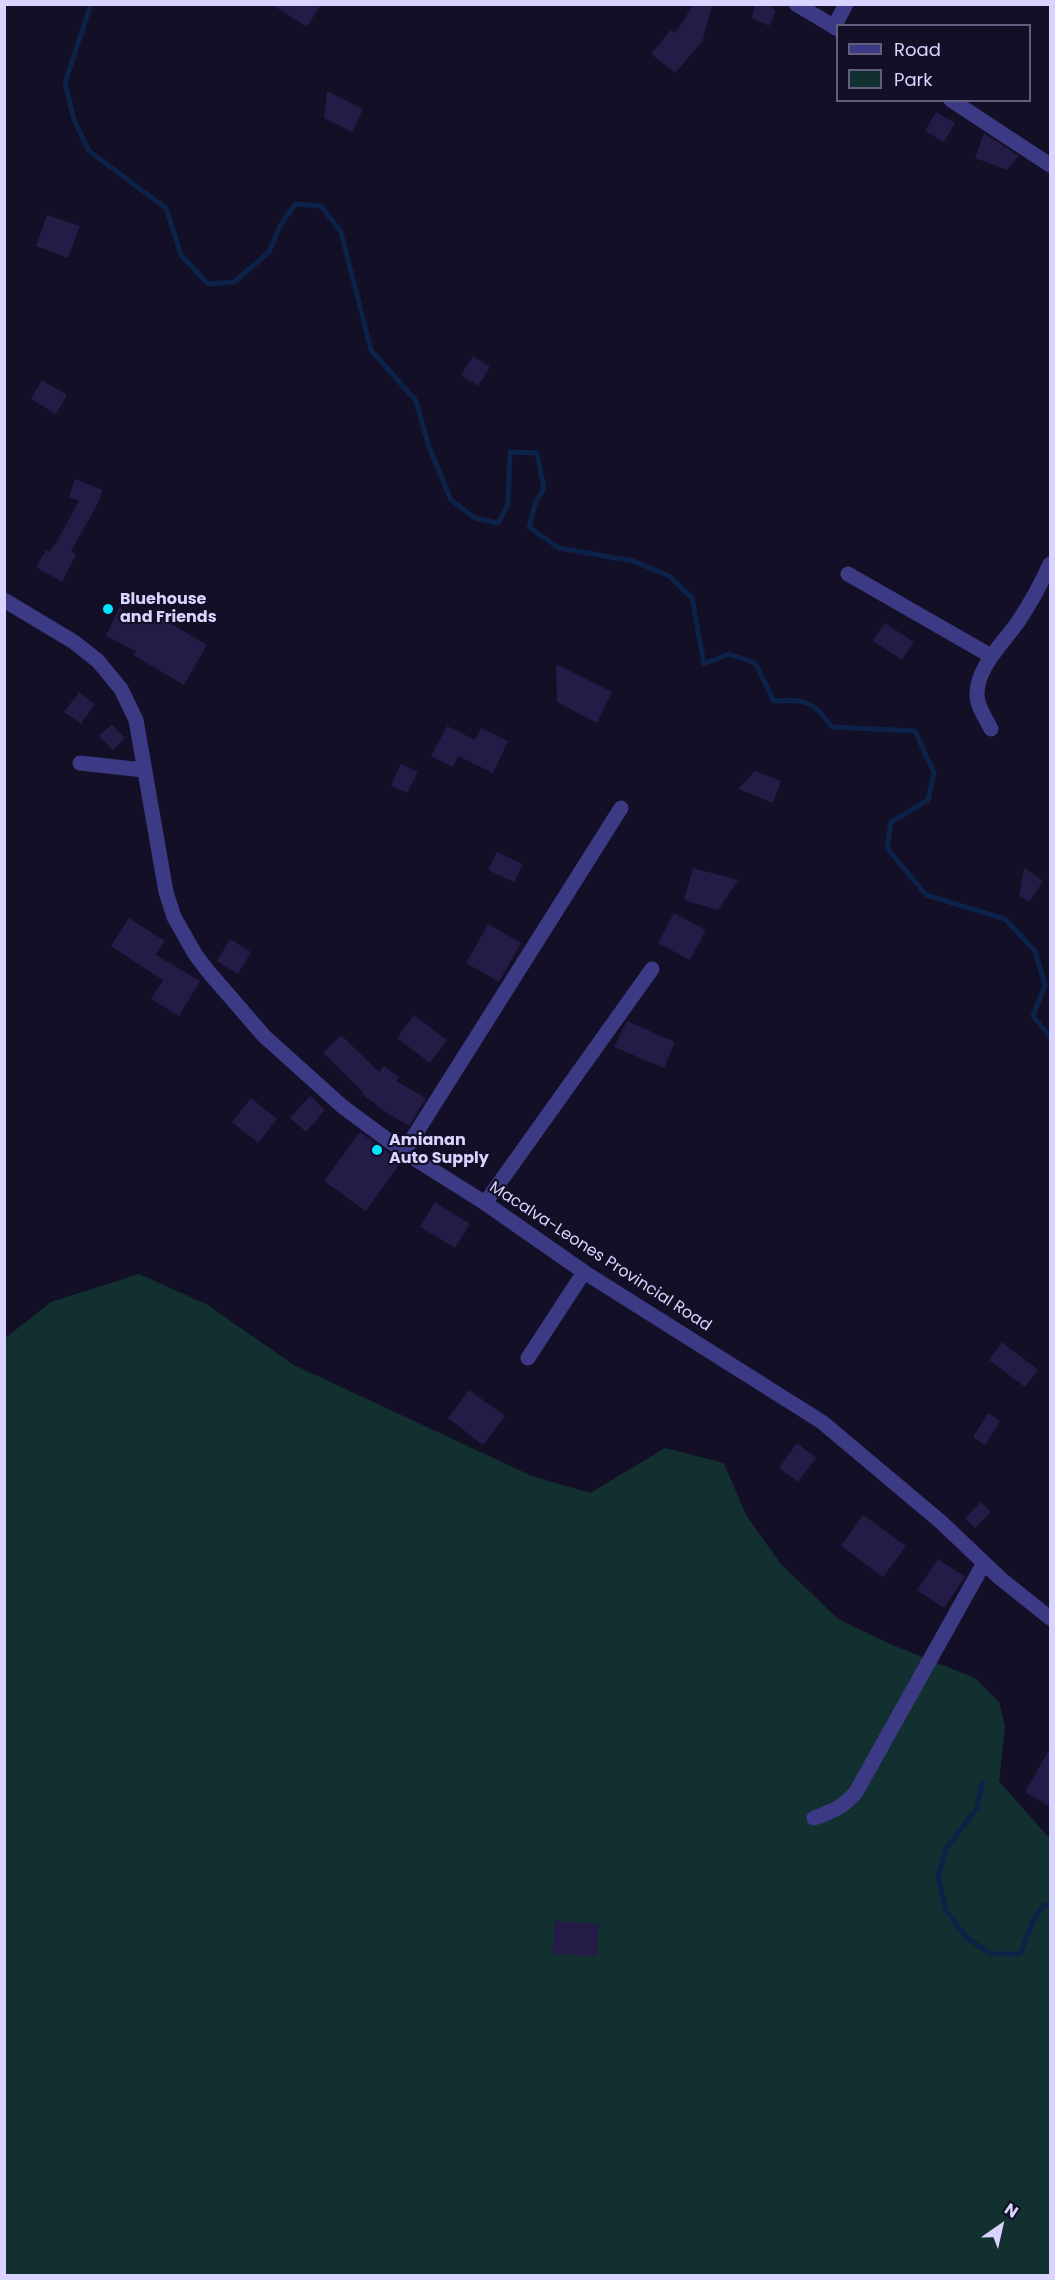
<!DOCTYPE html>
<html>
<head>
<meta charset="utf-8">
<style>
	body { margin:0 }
	#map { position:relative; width:1055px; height:2280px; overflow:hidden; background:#130f26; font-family:Poppins,sans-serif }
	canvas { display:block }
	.frame { position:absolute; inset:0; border:6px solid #d9d4ff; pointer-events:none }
	.legend { position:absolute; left:836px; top:24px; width:195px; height:78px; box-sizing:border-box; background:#130f26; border:2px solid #625e7d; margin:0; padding:8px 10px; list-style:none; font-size:18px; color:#d9d4ff }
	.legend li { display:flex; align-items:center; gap:12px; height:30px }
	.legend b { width:30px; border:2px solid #625e7d }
	.north { position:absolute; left:971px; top:2196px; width:60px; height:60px; -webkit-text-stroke:4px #130f26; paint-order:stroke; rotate:34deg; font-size:16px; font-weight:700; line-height:24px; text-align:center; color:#d9d4ff }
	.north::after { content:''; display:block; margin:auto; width:21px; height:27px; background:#d9d4ff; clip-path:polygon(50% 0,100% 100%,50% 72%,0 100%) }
</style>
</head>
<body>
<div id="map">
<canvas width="1055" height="2280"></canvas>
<div class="frame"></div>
<ul class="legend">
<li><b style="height:8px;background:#3d3a85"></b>Road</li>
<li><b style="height:16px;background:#12302f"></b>Park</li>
</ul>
<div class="north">N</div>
</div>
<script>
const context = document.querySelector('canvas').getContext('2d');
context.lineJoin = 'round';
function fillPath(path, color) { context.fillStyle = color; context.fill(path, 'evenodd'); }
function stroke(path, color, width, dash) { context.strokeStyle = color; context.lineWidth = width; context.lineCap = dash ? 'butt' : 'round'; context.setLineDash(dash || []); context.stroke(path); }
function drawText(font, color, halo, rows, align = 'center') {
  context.font = font + ' Poppins,sans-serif'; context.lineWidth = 4.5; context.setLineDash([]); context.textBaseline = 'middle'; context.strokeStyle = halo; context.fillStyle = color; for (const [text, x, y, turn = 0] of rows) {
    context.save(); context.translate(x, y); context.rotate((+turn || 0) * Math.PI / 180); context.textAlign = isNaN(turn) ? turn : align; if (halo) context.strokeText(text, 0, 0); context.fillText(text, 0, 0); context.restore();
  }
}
fillPath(new Path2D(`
	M139,1274l67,30 88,61 238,111 58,17 75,-45 59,15 22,52 34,48 58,56 52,25 85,34 24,24 6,25 -6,54 51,58v436l-1045,1 -1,-937 47,-37z`), '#12302f');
stroke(new Path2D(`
	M91,4l-26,79 9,37 15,31 77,57 15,47 27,29 26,-2 35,-30 11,-26 15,-22 26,2 20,26 30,118 45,51 13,46 22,53 24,18 23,5 10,-19 2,-52 27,1 7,36 -8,12 -7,26 30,21 74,13 36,15 23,22 12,66 25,-10 26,9 19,38c34,-2 38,0 58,26l83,4 19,42 -6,27 -37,22 -4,26 39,47 79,24 30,32 10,34 -12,31 17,20
	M982,1783l-5,25 -31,41 -8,28 8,33 21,28 24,16h29l13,-33 10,-15 7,-2`), '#0c2248', 5);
fillPath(new Path2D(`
	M271,4h50l-14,23z
	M694,4h18l-9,36 -28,33 -24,-19 20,-24 4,3z
	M755,4h12l9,7 -7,15 -17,-8z
	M327,91l36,18 -11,23 -28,-14z
	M936,112l19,11 -11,19 -19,-11z
	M984,133l35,23 -12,14 -32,-12z
	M47,215l33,11 -12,32 -32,-12z
	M473,356l17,11 -12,19 -17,-11z
	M42,380l25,15 -11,19 -25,-15z
	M75,479l28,11 -5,13 -27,48 5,3 -14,28 -26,-15 10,-17 3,2 7,-9 23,-42 -10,-4z
	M119,608l32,16 5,-9 51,30 -23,40 -51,-30 3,-4 -30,-15z
	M885,623l29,19 -12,18 -29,-19z
	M556,664l56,28 -15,31 -40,-21z
	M79,692l16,12 -14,20 -17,-12z
	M112,724l13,14 -12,12 -14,-14z
	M447,726l28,14 6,-12 27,13 -15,32 -35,-17 -5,11 -22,-11z
	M401,764l17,8 -11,21 -16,-8z
	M755,771l26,10 -8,22 -35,-14z
	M497,852l26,12 -9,18 -26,-12z
	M693,868l45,12 -20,30 -34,-10z
	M1024,868l19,13 -14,21 -10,-6z
	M674,913l32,17 -16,30 -32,-17z
	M129,918l36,23 -9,14 44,26 -21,35 -28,-17 12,-19 -52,-34z
	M488,924l33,19 -22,39 -33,-19z
	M230,939l21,13 -13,22 -21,-13z
	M414,1015l33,25 -17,23 -33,-25z
	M627,1021l48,21 -11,26 -50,-21z
	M341,1035l38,37 5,-6 15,11 -3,4 30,17 -17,28 -22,-13 -25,-19 1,-2 -40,-39z
	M310,1096l15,14 -19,22 -16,-14z
	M251,1098l26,21 -19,24 -26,-21z
	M360,1132l41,30 -35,49 -42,-30z
	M435,1202l35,22 -15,24 -35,-21z
	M1002,1342l36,28 -13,17 -36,-27z
	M469,1390l36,26 -22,29 -35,-27z
	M988,1413l12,8 -15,24 -12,-8z
	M797,1443l19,15 -18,24 -19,-14z
	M981,1502l10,10 -16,16 -10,-10z
	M863,1515l43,31 -23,31 -42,-31z
	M938,1559l27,18 -21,31 -27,-18z
	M1050,1748v59l-25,-15z
	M554,1921l45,3 -2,32 -44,-2z`), '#241b47');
stroke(new Path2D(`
	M796,4l42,25
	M834,27l12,-23
	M951,100l99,65
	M848,574l143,82
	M4,600l70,42 24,19 23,28 15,31 30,172 8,25 21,37 12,16 57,66 79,71 61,45 81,51 99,69 238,150 119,100 60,57 49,39
	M991,729c-5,-10 -14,-23 -14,-34 -1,-27 27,-53 41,-73 12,-18 23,-38 32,-58
	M80,763l63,7
	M404,1152l217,-344
	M485,1203l167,-234
	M528,1358l56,-86
	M814,1818c17,-6 30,-11 42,-26l128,-229`), '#3d3a85', 15);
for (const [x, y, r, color] of [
	[108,609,6,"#00e5ff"],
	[377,1150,6,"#00e5ff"]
]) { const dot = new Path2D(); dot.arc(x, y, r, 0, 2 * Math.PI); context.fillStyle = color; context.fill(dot); stroke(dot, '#130f26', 2); }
drawText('bold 16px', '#d9d4ff', '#130f26', [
	["Bluehouse",120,600],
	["and Friends",120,618],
	["Amianan",389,1141],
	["Auto Supply",389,1159]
], 'left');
drawText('16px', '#d9d4ff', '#130f26', [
	["Macalva-Leones Provincial Road",600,1257,33]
]);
</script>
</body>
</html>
